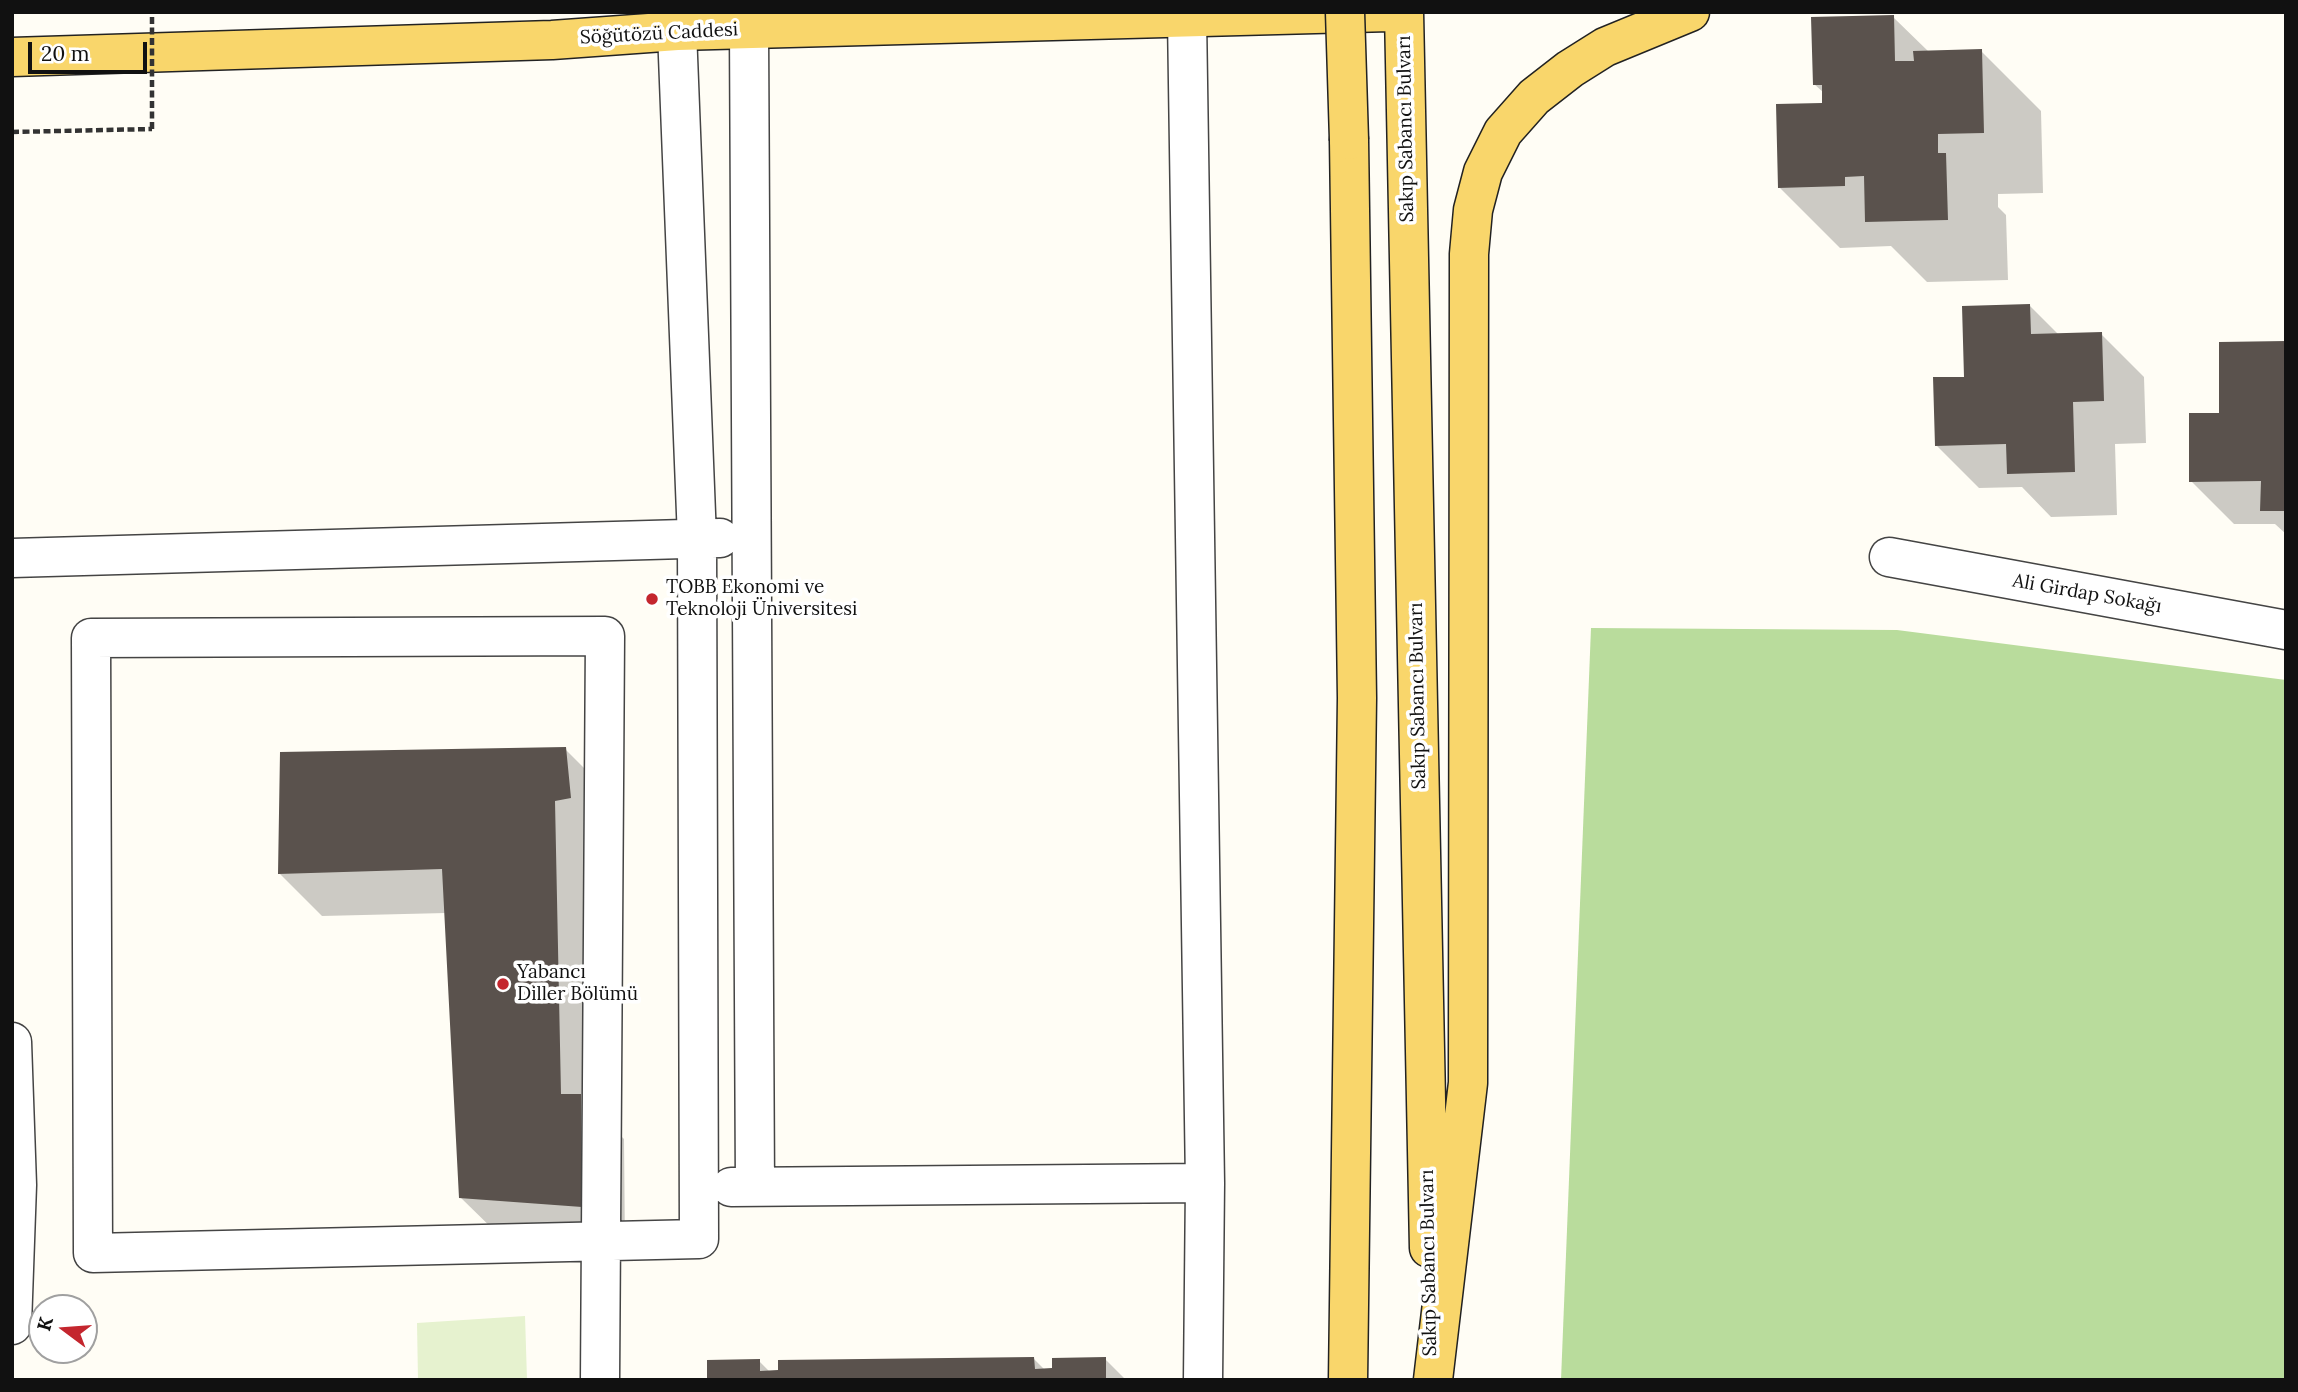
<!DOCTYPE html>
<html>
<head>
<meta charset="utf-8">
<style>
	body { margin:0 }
	#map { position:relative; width:2298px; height:1392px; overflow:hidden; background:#fffdf5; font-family:Lora,serif }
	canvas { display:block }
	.frame { position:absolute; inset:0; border:14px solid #111; pointer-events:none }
	.north { position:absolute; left:28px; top:1294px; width:70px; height:70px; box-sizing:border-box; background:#fff; border:2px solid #a0a0a0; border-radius:50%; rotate:286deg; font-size:19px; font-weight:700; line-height:28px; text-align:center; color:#111 }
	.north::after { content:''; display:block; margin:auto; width:24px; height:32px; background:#c4262e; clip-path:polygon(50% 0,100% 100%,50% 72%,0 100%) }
	.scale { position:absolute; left:28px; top:42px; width:119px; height:32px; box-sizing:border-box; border:4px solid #111; border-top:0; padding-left:9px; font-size:21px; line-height:24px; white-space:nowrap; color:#111; -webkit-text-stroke:5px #fff; paint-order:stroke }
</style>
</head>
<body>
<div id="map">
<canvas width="2298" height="1392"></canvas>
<div class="frame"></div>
<div class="north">K</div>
<div class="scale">20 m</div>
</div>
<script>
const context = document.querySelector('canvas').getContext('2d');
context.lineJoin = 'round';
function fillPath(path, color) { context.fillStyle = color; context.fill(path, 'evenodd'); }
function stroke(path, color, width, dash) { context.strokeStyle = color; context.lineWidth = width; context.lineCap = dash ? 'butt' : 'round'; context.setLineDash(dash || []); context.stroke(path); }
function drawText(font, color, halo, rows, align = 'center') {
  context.font = font + ' Lora,serif'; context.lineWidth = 7; context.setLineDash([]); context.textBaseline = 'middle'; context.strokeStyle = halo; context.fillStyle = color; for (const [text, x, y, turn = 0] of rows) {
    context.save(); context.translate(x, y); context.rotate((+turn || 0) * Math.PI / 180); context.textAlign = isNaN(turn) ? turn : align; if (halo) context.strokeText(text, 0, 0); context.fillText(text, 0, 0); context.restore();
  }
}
fillPath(new Path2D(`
	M1591,628l306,2 389,50v700h-725z`), '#b9dc9c');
fillPath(new Path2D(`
	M525,1316l2,64h-109l-1,-57z`), '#e6f2cf');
fillPath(new Path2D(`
	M1893,17l36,35 52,-1 60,60 2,82 -45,1v13l8,8 2,65 -81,2 -36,-36 -51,2 -61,-61 45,-82v-12l-10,-9z
	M2030,306l29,29 42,-1 43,43 2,66 -31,1 2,71 -66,2 -29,-30 -43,1 -43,-43 29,-67z
	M2286,343v191l-11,-10h-41l-43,-43 30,-67z
	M565,749l43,43 -5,326 21,21 1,110 -121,-9 -44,-43 -14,-284 -124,3 -43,-43z
	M1034,1359l11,11 60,-11 21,21h-417l50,-19 11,11z`), '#0003');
fillPath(new Path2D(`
	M1894,15l1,46h19l-1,-10 69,-2 2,84 -46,1v19h8l2,67 -83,2 -1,-46 -19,1v9l-67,2 -2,-84 46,-1v-18h-9l-2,-68z
	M2030,304l1,30 71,-2 2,69 -31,1 2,70 -68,2 -1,-30 -71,2 -2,-69h31l-2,-71z
	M2286,341v170h-26l1,-30 -72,1v-69h30v-71z
	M566,747l5,51 -16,3 6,293h20l1,113 -123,-9 -17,-329 -164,5 2,-122z
	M1034,1357l1,12 17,-1v-10l54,-1v23h-399v-20l53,-1v12l18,-1v-10z`), '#5a524d');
const minor = new Path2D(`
	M1187,18l18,1165 -2,197
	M749,30l6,1157
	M1889,557l397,73
	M12,558l708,-20
	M12,1042l5,143 -5,140
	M731,1187l474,-4
	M600,1380l5,-744 -514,2 2,615 606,-14 -2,-700 -20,-508`);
const major = new Path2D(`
	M1404,12l25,1236
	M12,57l540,-17 125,-9 713,-19
	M1348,1380l9,-682 -8,-558
	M1433,1380l35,-297 1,-829 4,-44 10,-38 20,-40 31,-35 36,-28 35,-22 85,-35`);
stroke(minor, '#444', 41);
stroke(major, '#222', 41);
stroke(new Path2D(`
	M12,132l140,-3`), '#333', 4.5, [7, 3.5]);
stroke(minor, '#fff', 38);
stroke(major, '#f9d66b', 38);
const majorBridge = new Path2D(`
	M1345,12l4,128`);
stroke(majorBridge, '#222', 41, []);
stroke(new Path2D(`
	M152,129v-117`), '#333', 4.5, [7, 3.5]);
stroke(majorBridge, '#f9d66b', 38);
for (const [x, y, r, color] of [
	[652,599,7,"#c4262e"],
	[503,984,7,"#c4262e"]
]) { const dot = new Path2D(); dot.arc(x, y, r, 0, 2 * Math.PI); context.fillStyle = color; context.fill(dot); stroke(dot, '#fff', 2.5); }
drawText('19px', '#111', '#fff', [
	["Söğütözü Caddesi",659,34,-3],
	["Sakıp Sabancı Bulvarı",1406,129,-91],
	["Ali Girdap Sokağı",2087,594,10],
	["Sakıp Sabancı Bulvarı",1418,696,-91],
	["Sakıp Sabancı Bulvarı",1429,1263,-91]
]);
drawText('19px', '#111', '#fff', [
	["TOBB Ekonomi ve",666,588],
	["Teknoloji Üniversitesi",666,610],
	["Yabancı",517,973],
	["Diller Bölümü",517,995]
], 'left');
</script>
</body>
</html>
